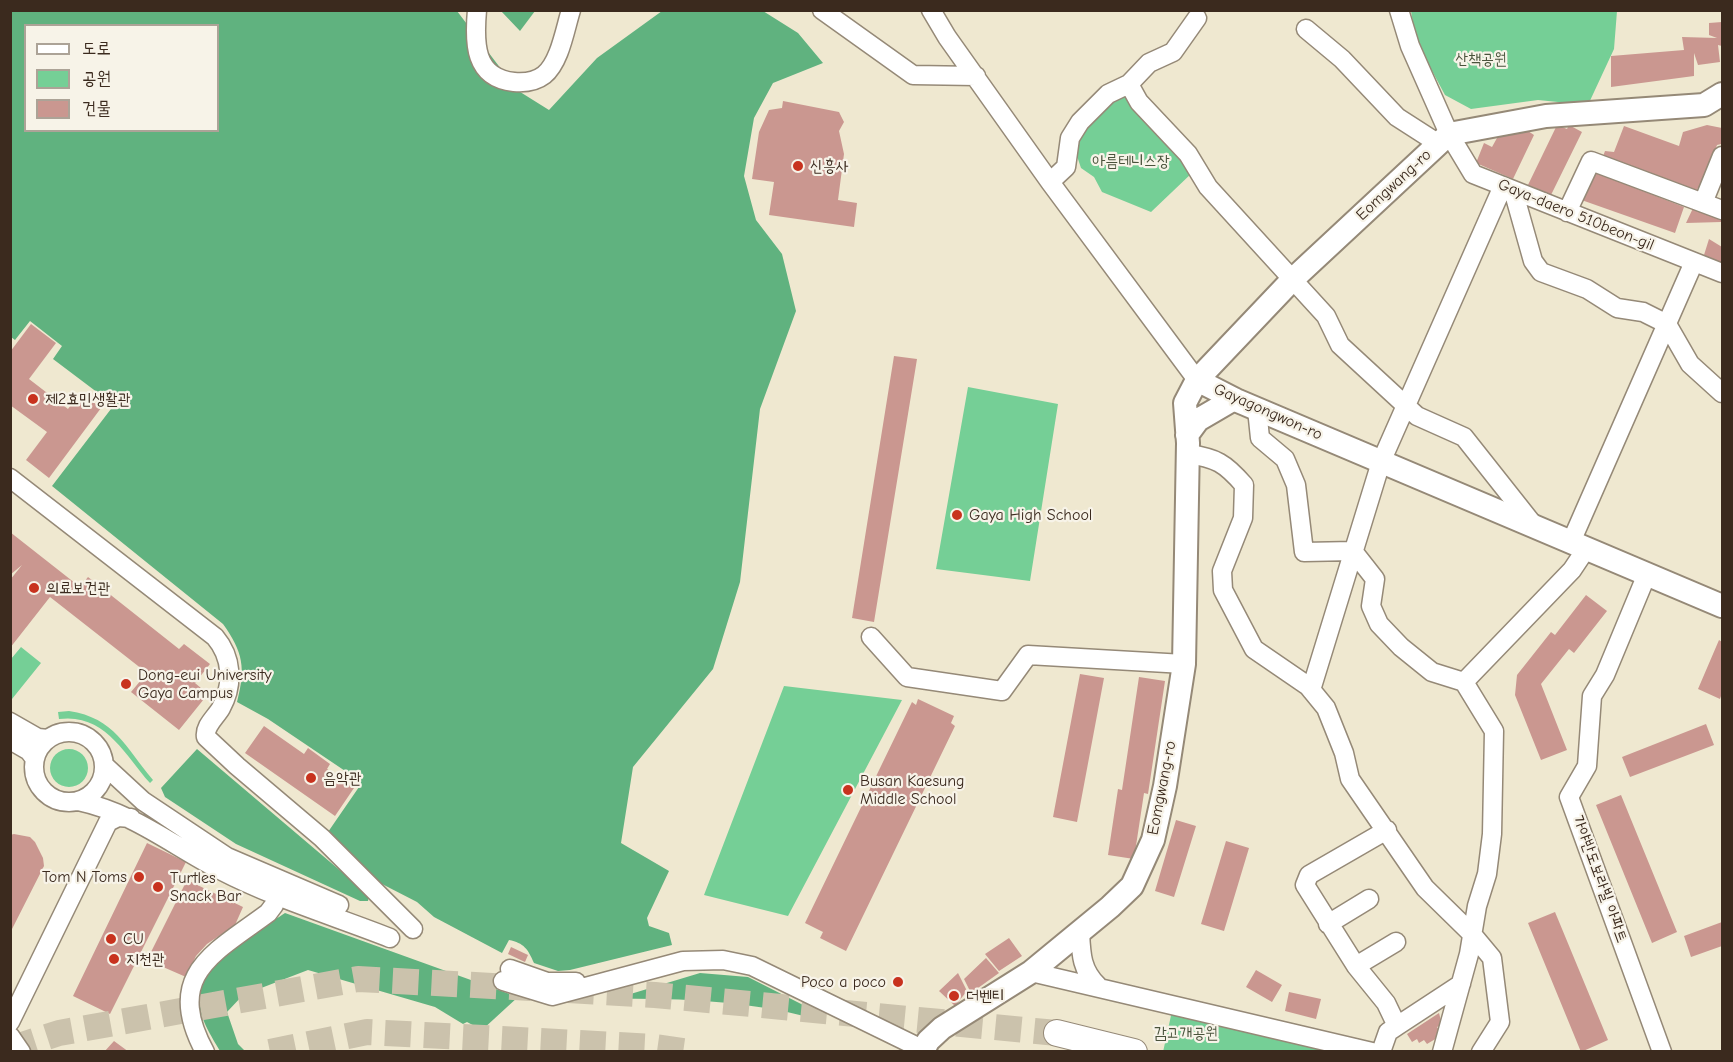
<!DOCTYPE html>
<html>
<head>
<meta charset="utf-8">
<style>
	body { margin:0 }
	#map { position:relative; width:1733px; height:1062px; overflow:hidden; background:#efe8d0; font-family:"Comic Neue","Poor Story",sans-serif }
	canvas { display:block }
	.frame { position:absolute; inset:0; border:12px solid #3b2a1e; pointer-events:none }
	.legend { position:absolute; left:24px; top:24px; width:195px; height:108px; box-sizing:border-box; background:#f7f3e8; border:2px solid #aca397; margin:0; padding:8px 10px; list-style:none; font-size:18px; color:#3b2a1e }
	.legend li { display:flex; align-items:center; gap:12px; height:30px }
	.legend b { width:30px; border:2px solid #aca397 }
</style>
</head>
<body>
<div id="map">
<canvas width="1733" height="1062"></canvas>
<div class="frame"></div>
<ul class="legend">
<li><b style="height:8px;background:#fff"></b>도로</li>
<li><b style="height:16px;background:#75cf96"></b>공원</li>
<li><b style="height:16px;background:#ca9790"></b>건물</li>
</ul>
</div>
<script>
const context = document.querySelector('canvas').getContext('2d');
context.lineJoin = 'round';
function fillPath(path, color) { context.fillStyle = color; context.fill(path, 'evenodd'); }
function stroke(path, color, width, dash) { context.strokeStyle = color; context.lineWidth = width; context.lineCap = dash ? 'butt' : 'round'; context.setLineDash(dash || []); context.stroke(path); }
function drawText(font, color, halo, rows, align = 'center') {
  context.font = font + ' "Comic Neue","Poor Story",sans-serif'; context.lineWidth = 4.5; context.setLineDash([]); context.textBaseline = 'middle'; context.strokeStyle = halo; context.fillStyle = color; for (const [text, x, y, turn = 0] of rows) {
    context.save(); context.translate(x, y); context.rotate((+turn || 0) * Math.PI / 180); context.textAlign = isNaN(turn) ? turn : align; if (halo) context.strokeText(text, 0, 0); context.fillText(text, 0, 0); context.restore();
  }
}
fillPath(new Path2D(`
	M1411,11h206l-3,38 -26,56 -50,-5 -67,9 -26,-14 -29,-54z
	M1124,93l69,79 -42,40 -49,-20 -8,-15 -13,-9 -7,-21 9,-22z
	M968,387l90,17 -28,177 -94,-12z
	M21,647l20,16 -29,36 -1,-40z
	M784,686l118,14 -114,216 -84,-21z
	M69,711c46,7 56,36 84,69l-3,3c-26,-29 -45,-70 -91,-64l-1,-7z
	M50 768a19 19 0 1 1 38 0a19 19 0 1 1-38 0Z
	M1172,1011l166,41h-175z`), '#75cf96');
fillPath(new Path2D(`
	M10,11h447l60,79 32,20 48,-52 65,-47h101l35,22 25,30 -50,20 -19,35 -10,58 12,44 26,34 14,57 -36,98 -20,173 -27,87 -80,98 -12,76 48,28 -22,47 2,8 20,7 3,12 -102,25 -12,1 -24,-8c-6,-14 -10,-20 -25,-23l-7,13 -68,-36 -17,-15 -35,-18 -54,-52 31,-45 -2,-8 -89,-60 -31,-17c9,-34 6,-50 -14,-78l-171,-138 62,-81 -61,-46 9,-13 -32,-25 -15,19 -4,-3zM26,26h192v104h-192z
	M501,11h34l-15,20z
	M197,749l172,146 -1,6h-8l-124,-57 -71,-47 -4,-9z
	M285,913l233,84 -36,33 -15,-8 -4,2 -28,-17 -127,-37 -65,25 -16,17 11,32 8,8 -26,-1c-8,-14 -21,-33 -21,-51 3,-39 58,-68 86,-87z
	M700,973l48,4 59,30 4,4 -3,6c-62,-16 -130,-19 -194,-18z`), '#60b27f');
fillPath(new Path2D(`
	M1722,22v24l-4,-1 2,17 -22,3 -4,-12v23l-83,11v-31l73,-6 -2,-13 35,1 -8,-3v-12z
	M783,101l56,11 5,10 -5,9 5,23 -6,46 19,3 -3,24 -85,-12 5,-33 -22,-3 7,-47 10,-22 13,-2z
	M1557,125l10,4 2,-4 13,7 -31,63 -24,-8z
	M1707,125l15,3v11l-1,5 -4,1 -13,41 -6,2 -4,6 -93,-32 4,-11 9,1 10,-26 55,20 4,-14z
	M1525,129l9,6 -21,44 -37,-16 8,-20 8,4 5,-9z
	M1587,169l97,38 -9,26 -102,-36z
	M1694,206l28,6v14l-1,-4 -35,1z
	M1709,239l13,8v18l-18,-10z
	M31,324l25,19 -27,36 39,30 12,-17 21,16 -52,70 -23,-18 21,-28 -37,-27v-53z
	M894,356l23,3 -43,263 -22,-4z
	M10,532l70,55 8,-10 91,72 5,-5 26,20 -15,19 13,11 -29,36 -48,-38 16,-19 -97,-76 -40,51v-68l12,-15 -12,10z
	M1586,595l21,16 -33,42 -5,-4 -28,35 26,66 -26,10 -26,-65 2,-20 34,-43 4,3z
	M1719,640l3,2v51l-2,6 -22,-10z
	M1080,674l24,4 -27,144 -24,-5z
	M1139,677l26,4 -17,113 -4,-1 -10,66 -26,-4 10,-66 4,1z
	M918,699l36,17 -3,7 4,3 -109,225 -26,-13 3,-6 -18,-9 107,-221 4,3z
	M1706,724l8,21 -84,32 -8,-20z
	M264,726l40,28 4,-6 22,16 -3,5 27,19 -19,28 -90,-63z
	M1621,795l56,137 -25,11 -56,-138z
	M1176,820l20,6 -22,71 -19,-6z
	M14,834l16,3 5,5 8,16 1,8 -34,67v-98z
	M1226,841l23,7 -25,83 -23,-7z
	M147,843l39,19 -76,152 -37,-18z
	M187,880l56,27 -8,18 -28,19 -11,12 -10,21 -39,-17z
	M1555,912l53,128 -27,12 -53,-129z
	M1722,922v24l-31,11 -7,-21z
	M1009,938l13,18 -23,15 -14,-17z
	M511,947l17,8 -3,7 -17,-8z
	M986,958l13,15 -28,20 -7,-14z
	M1256,970l26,15 -10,17 -26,-15z
	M958,973l9,18 -12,15 -16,-15z
	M1289,992l32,7 -5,20 -31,-8z
	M1439,1013l3,12 -5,2 5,8 -15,9 -3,-4 -5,3 -2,-4 -5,3 -5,-8z
	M114,1041l15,11h-25z`), '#ca9790');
stroke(new Path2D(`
	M568,990l87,5 402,38
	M10,1049l49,-16 299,-54 173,9
	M270,1052l97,-20 288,15 35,5`), '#cbc2ac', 26, [26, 13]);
const minor = new Path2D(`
	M477,10c-3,33 -3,68 37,72 11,1 21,0 30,-7 16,-13 21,-46 27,-65
	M822,10l91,65 63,1
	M931,10l16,27 103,145 147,198
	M1399,10l11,36 39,88 24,40 249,99
	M1306,29l36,30 55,58 42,27
	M1129,84l10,18 49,52 20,33 118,129 14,29 77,71 47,21 72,91
	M1050,182l16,-15 4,-29 10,-16 28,-28 21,-10 20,-21 24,-11 24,-34
	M1513,190l20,71 8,11 46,17 30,19 26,4 24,12 23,40 32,29
	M1703,203l19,-47
	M1567,212l24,-51 131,49
	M1257,409l3,29 25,21 11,26 8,67 49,-1 22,28 -4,27 8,18 22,23 31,25 32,10 30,49 -2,103 -5,40 -10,32 -8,48 -27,98
	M1188,454c28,4 37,9 56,31l-1,33 -21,53 1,19 31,59 54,37 18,22 18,45 6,26 75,109 47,46 20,24 8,64 -19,30
	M10,478l205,159c17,20 19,47 6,71 -5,9 -17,18 -15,29l31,29 85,72 91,91
	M1571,542l123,-280
	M1647,574l-42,101 -13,21 -5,70 -18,31 93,255
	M871,637l36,40 95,14 26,-36 156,9
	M1464,682l108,-112 14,-21
	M1311,690l70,-228 122,-276
	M10,722l28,16 10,1
	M34 767a35 35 0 1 1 70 0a35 35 0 1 1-70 0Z
	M10,740l19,11 6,8
	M104,765l39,36 84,56 112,48
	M78,801c56,12 92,43 142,69 54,28 114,46 170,68
	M1328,924l41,-25
	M1080,931c1,22 1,39 18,55
	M1356,966l40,-24
	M510,969l37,13h29
	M1031,972l341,80
	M503,981l49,15 131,-35 40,-1 29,6 172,84
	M10,1022l98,-200 10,-5 13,1
	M1397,1026l64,-42
	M10,1036l11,16
	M205,1052c-42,-77 9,-99 63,-139l6,-8 7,-23
	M1381,1052l7,-20 9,-6 -11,-23 -30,-37 -51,-81 4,-10 78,-45`);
const major = new Path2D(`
	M1197,380l41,21 484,205
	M1187,435l11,-15 36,-21
	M923,1052l5,-11 14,-13 89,-56 79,-65 22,-21 21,-46 12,-54 19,-122 4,-221 -3,-40 12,-23 95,-100 157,-146 97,-18 158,-11 18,-11`);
const highway = new Path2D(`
	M1057,1033l77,19`);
stroke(minor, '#958977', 21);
stroke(major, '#958977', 26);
stroke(highway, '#958977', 28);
stroke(minor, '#fff', 18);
stroke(major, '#fff', 22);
stroke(highway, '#fff', 26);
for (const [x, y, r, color] of [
	[798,166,6,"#c8321e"],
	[33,399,6,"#c8321e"],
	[957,515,6,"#c8321e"],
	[34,588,6,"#c8321e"],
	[126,684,6,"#c8321e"],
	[311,778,6,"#c8321e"],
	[848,790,6,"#c8321e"],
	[139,877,6,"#c8321e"],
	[158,887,6,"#c8321e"],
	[111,939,6,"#c8321e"],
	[114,959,6,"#c8321e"],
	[898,982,6,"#c8321e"],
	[954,996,6,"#c8321e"]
]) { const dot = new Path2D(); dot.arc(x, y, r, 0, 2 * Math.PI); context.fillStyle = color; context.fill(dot); stroke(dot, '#f7f3e8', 2); }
drawText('16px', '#4a533c', '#f7f3e8', [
	["산책공원",1481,59],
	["아름테니스장",1131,161],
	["감고개공원",1186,1033]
]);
drawText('16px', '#3b2a1e', '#f7f3e8', [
	["신흥사",810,166],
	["제2효민생활관",45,399],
	["Gaya High School",969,515],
	["의료보건관",46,588],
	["Dong-eui University",138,675],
	["Gaya Campus",138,693],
	["음악관",323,778],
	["Busan Kaesung",860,781],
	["Middle School",860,799],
	["Tom N Toms",127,877,"right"],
	["Turtles",170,878],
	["Snack Bar",170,896],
	["CU",123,939],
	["지천관",126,959],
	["Poco a poco",886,982,"right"],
	["더벤티",966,996]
], 'left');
drawText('16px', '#3b2a1e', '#f7f3e8', [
	["Eomgwang-ro",1394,185,-43],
	["Gaya-daero 510beon-gil",1576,215,22],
	["Gayagongwon-ro",1268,412,24],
	["Eomgwang-ro",1162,788,-79],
	["가야반도보라빌 아파트",1600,879,70]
]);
</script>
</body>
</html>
